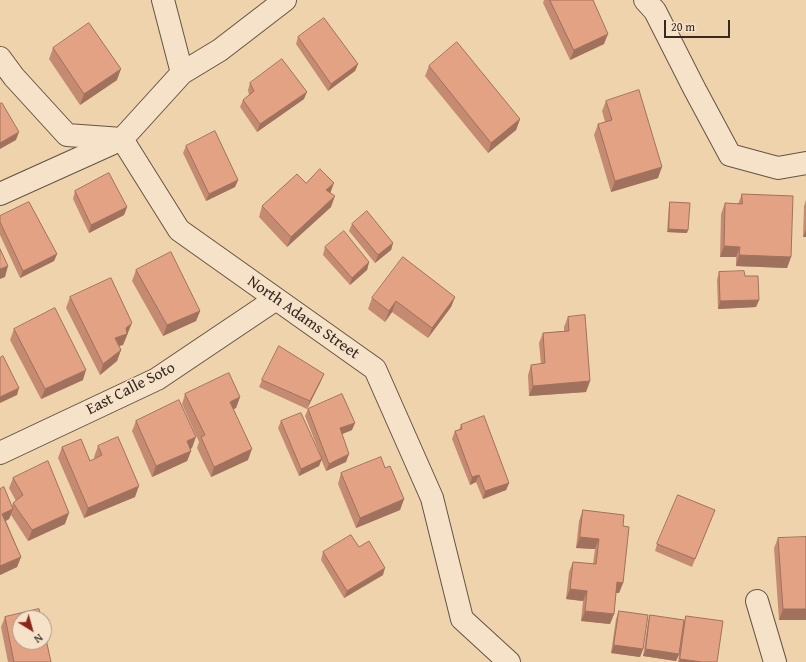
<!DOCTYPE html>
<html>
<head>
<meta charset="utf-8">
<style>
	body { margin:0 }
	#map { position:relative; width:806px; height:662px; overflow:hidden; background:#efd3ac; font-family:"Gentium Book Plus",serif }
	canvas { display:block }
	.north { position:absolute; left:12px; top:610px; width:40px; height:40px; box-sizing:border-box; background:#f5e2c9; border:1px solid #a99886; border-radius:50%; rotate:143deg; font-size:11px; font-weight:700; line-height:16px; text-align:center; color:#362922 }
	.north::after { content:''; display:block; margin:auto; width:14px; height:18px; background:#8f2418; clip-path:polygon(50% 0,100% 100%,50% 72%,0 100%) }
	.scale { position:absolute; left:664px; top:20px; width:66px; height:18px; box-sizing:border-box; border:2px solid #362922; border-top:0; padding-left:5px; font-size:12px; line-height:14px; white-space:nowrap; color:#362922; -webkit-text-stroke:3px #f5e2c9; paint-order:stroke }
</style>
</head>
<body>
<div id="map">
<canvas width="806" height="662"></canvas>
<div class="north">N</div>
<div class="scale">20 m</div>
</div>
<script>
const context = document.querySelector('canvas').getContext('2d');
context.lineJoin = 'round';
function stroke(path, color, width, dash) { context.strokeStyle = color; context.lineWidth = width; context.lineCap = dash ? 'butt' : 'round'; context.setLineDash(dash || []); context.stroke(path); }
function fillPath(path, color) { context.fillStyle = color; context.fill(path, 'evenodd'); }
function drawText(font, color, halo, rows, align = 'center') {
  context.font = font + ' "Gentium Book Plus",serif'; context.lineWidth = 3; context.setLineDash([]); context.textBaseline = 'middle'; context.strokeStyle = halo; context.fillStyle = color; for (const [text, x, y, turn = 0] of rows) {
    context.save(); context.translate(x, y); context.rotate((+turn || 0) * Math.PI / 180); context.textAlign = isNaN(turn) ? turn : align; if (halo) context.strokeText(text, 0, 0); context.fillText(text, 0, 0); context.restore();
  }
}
const minor = new Path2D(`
	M163,0l19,73
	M645,0l10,11 39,77 36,67 48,13 28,-5
	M0,58l14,19 53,58 55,4 57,91 196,139 57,129 30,121 47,43
	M0,194l122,-55 60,-66 38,-23 65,-50
	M0,453l157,-74 119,-80
	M757,601l18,61`);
stroke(minor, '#645444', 24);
stroke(minor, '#f5e2c9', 22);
fillPath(new Path2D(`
	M544,0h49l11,44 -34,16 -27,-57z
	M298,37l60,27 -3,7 -27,20 -32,-47z
	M53,48l64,32 -37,25 -31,-46z
	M429,66l91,53 -4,11 -28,23 -63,-77z
	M250,83l54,16 -47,33 -17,-25 3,-7 6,-5 -1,-5z
	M606,101l52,77 -47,14 -17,-57 4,-11 7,-2 -3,-11z
	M186,146l52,34 -3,7 -29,14 -23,-48z
	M306,183l24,10 1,14 -44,40 -28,-30 3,-11z
	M75,191l52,16 -3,8 -35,18 -16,-34z
	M742,194l49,63 -4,11 -51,-2v-9h-16l1,-43 4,-11 13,1z
	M806,200v37h-3l1,-31z
	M670,202l17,31 -20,-1 2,-27z
	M0,216l57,38 -3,7 -34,17 -20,-43z
	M352,224l41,19 -2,7 -16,13 -26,-32z
	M325,247l44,15 -2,8 -17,15 -27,-30z
	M136,270l64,41 -4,10 -33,15 -31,-55z
	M719,272l26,4 14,24 -3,7 -38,2 -1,-29z
	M70,297l58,37 -1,1 -4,10 -4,1 2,4 -4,11 -17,14 -34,-67z
	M455,297l-4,10 -23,31 -36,-26 -7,10 -17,-13 4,-11z
	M568,317l22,64 -4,11 -57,4 -1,-21 3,-10 10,-1 -2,-21 4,-10 21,-2v-4z
	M14,329l69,51 -42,19 -31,-59z
	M262,380l59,1 -14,28 -48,-22z
	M185,394l55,3 -4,11 -3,1 15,51 -37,17 -14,-29 2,-6 -17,-38z
	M308,409l44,21 -10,4 4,28 -20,9 -5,-12 -2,7 -20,10 -21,-48 3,-7 39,33 -15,-38z
	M136,421l56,27 -2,1 1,2 -4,10 -35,16 -20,-46z
	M461,425l48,58 -3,7 -23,9 -7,-17 -6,3 -18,-46 3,-8 4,-1z
	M98,446l37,51 -51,21 -26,-60 4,-11 28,14 5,-2 -1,-2z
	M385,468l19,31 -4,11 -44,18 -18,-44 3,-11z
	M13,478l52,46 -37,17 -17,-26 -2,4 -3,2 15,36 -4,10 -17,8v-86l12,17 1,-3 3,-2 -7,-13z
	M583,510l40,16v57l-4,10h-3l-2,21 -4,10 -29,-3 2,-20 -17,-2 3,-27 4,-10 20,2 2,-15 -19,-1 3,-27z
	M715,510l-23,57 -37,-16 2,-7z
	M778,538l28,82h-27l-5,-72z
	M359,547l24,28 -39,23 -23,-38 2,-8z
	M619,611l24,38 -3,8 -29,-4 5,-34z
	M650,615l34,7 2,-6 31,46h-39l1,-7 -3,6 -33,-5 5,-34z
	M5,617l46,45h-43l-7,-35z`), '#c48b72');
fillPath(new Path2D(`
	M608,34l-4,10 -34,16 4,-10z
	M358,64l-3,7 -27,20 3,-7z
	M121,69l-4,11 -37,25 4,-11z
	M307,92l-3,7 -47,33 3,-8z
	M520,119l-4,11 -28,23 3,-10z
	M19,132l-3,8 -16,9v-6z
	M662,167l-4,11 -47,14 4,-11z
	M238,180l-3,7 -29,14 3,-7z
	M334,183l-4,11 -4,-4z
	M335,196l-4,11 -44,40 4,-10z
	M127,207l-3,8 -35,18 2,-8z
	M669,229l19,1 -1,3 -20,-1z
	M806,230v7h-3z
	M393,243l-2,7 -16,13 3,-8z
	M724,246l16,1 -4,10h-16z
	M57,254l-3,7 -34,17 3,-7z
	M739,255l52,2 -4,11 -51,-2z
	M369,262l-2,8 -17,15 2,-7z
	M8,266l-3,11 -5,2v-10z
	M455,297l-4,10 -23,31 4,-10z
	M759,300l-3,7 -38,2 2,-8z
	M396,301l-4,11 -7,10 4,-11z
	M200,311l-4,10 -33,15 4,-11z
	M132,323l-9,22 -12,3 4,-10 11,-10z
	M121,350l-4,11 -17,14 3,-11z
	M86,370l-3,10 -42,19 4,-10z
	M324,374l-3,7 -14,28 3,-8z
	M590,381l-4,11 -57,4 4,-10z
	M19,388l-2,7 -17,8v-6z
	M240,397l-4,11 -10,5 4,-11z
	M355,423l-3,7 -15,6 3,-8z
	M196,437l-4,11 -9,4 4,-11z
	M252,449l-4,11 -37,17 3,-10z
	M191,451l-4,10 -35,16 4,-11z
	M349,454l-3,8 -20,9 3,-7z
	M322,459l-3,7 -20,10 2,-7z
	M479,475l-3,7 -6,3 2,-8z
	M509,483l-3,7 -23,9 2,-8z
	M139,486l-4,11 -51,21 4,-10z
	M404,499l-4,11 -44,18 4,-10z
	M13,509l-4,10 -9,5 2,-10z
	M69,513l-4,11 -37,17 4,-11z
	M580,537l19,2 -4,10 -19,-1z
	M21,557l-4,10 -17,8v-9z
	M385,568l-2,7 -39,23 3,-7z
	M617,582l6,1 -4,10h-6z
	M570,589l17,2 -4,10 -17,-2z
	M783,609h23v11h-27z
	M585,611l29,3 -4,10 -29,-3z
	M614,645l29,4 -3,8 -29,-4z
	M646,649l33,5 -3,7 -33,-5z
	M680,659l22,3h-23z`), '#a0715c');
const building = new Path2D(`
	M550,0h43l15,34 -34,16z
	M324,18l34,46 -27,20 -33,-47z
	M89,23l32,46 -37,25 -31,-46z
	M457,42l63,77 -29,24 -62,-77z
	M282,59l25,33 -47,32 -17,-24 11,-9 -4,-8z
	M639,90l23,77 -47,14 -17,-57 14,-4 -6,-19z
	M2,103l17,29 -19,11v-39z
	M215,131l23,49 -29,14 -23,-48z
	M320,169l14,14 -8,7 9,6 -44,41 -29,-31 35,-32 9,9z
	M109,173l18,34 -36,18 -16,-34z
	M742,194l51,2 -2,61 -52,-2 1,-8 -16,-1 1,-43 17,1z
	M29,202l28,52 -34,17 -23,-49v-6z
	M670,202l20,1 -2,27 -19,-1z
	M367,211l26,32 -15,12 -26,-31z
	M344,231l25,31 -17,16 -27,-31z
	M0,249l8,17 -8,3z
	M171,252l29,59 -33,14 -31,-55z
	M403,257l52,40 -23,31 -36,-27 -7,10 -17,-13z
	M744,271l1,5h13l1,24 -39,1 -1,-29z
	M111,278l21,45 -6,5 1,6 -12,4 6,12 -18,14 -33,-67z
	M55,308l31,62 -41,19 -31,-60z
	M585,315l5,66 -57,5 -2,-21 14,-2 -2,-30 26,-2 -1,-14z
	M279,346l45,28 -14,27 -48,-21z
	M3,356l16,32 -19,9v-39z
	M229,373l11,24 -10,5 22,47 -38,18 -13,-30 4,-2 -20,-41z
	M342,394l13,29 -15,5 9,26 -20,10 -21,-55z
	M179,400l17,37 -9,4 4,10 -35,15 -20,-45z
	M301,413l21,46 -21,10 -20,-48z
	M484,416l25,67 -24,8 -6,-16 -7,2 -17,-46 7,-2 -1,-4z
	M118,437l21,49 -51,22 -26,-61 19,-8 9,22 12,-6 -4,-9z
	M381,457l4,11 5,-2 14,33 -44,19 -19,-45z
	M48,461l21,52 -37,17 -19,-27 10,-8 -10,-17z
	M4,487l9,22 -11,5 19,43 -21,9v-77z
	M678,495l37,15 -20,49 -38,-15z
	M583,510l41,5 -1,11 6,1 -6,56 -6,-1 -3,32 -29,-3 2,-20 -17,-2 3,-27 23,2 3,-25 -19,-2z
	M351,535l8,12 10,-6 16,27 -38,23 -24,-39z
	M806,537v72h-23l-5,-71z
	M39,609l2,9h-21v24h24v-12l7,32h-37l-9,-45z
	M619,611l29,4 -5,34 -29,-4z
	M650,615l34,5 -5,34 -33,-5z
	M686,616l37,5 -6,41h-15l-22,-3z`);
fillPath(building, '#e4a284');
stroke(building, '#a0715c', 1);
drawText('16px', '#362922', '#f5e2c9', [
	["North Adams Street",303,318,35],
	["East Calle Soto",131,389,-27]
]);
</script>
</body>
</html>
